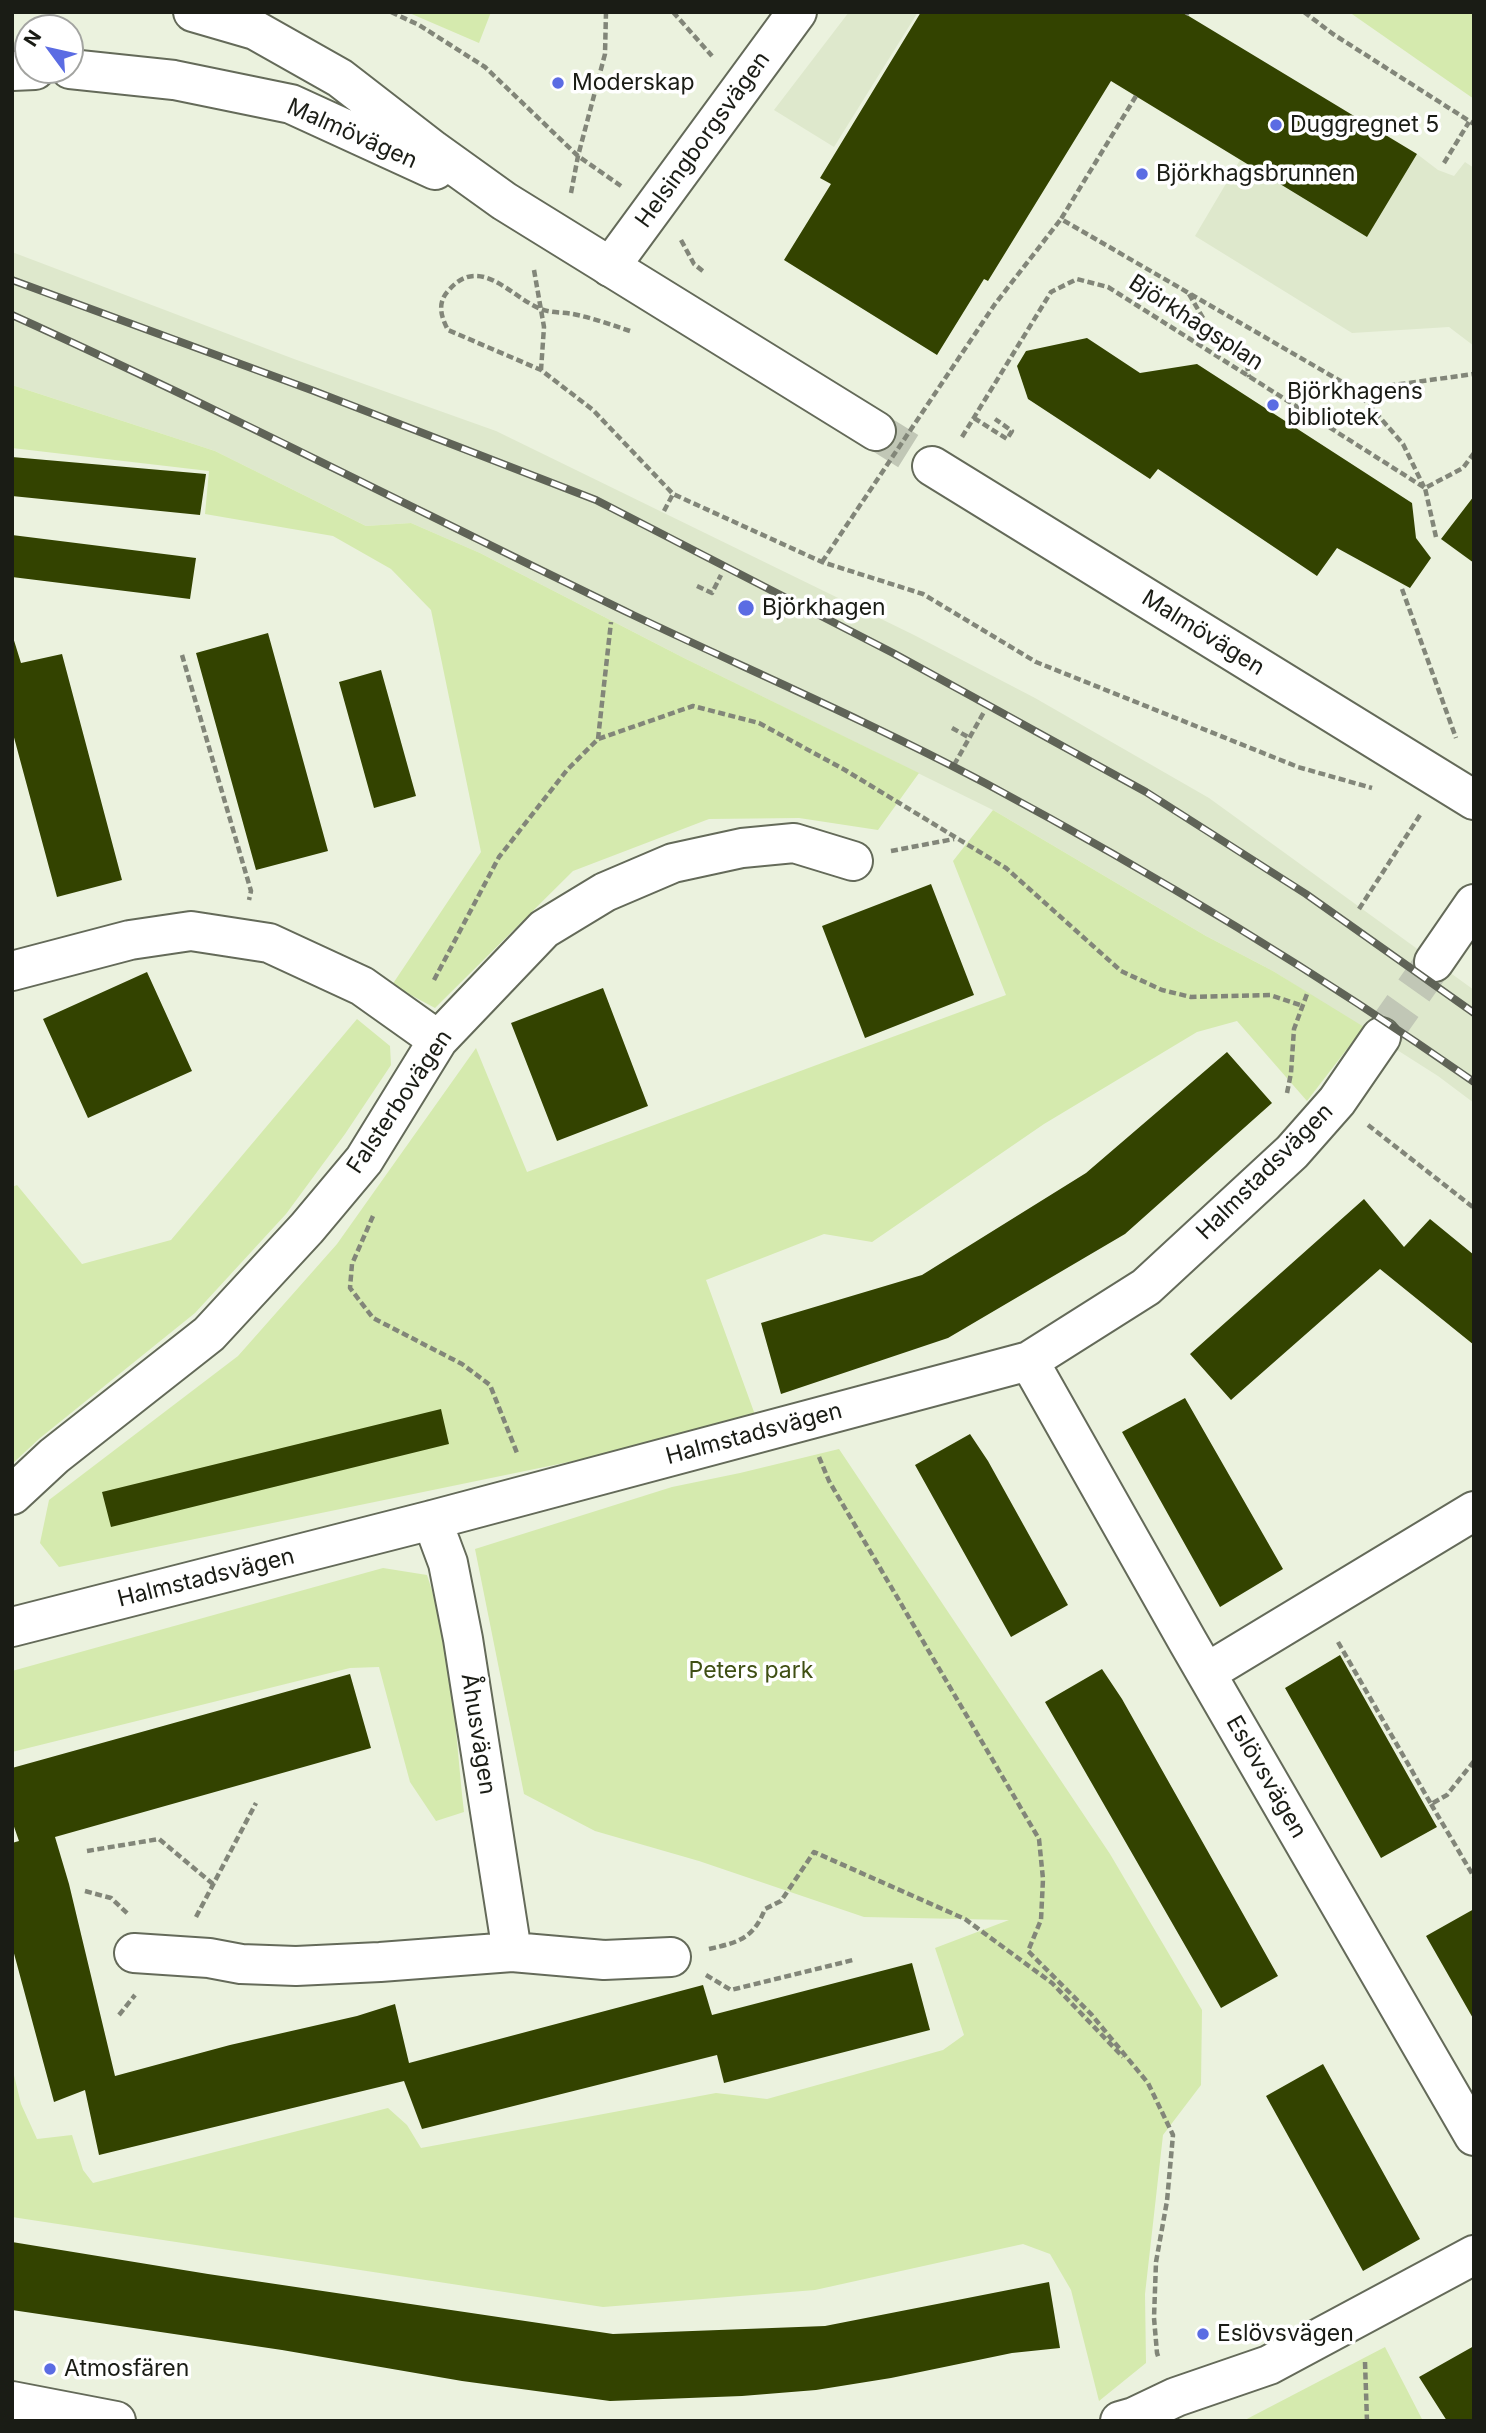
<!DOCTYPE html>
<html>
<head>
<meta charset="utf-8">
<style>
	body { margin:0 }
	#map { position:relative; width:1486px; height:2433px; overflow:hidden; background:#ebf2de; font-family:Inter,sans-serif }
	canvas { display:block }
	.frame { position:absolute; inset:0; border:14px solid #1a1c15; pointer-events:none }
	.north { position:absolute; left:14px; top:14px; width:70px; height:70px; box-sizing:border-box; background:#fff; border:2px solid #a3a4a1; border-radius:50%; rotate:303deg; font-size:19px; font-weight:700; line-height:28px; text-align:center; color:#1a1c15 }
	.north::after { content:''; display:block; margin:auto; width:24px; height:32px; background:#5b6ce3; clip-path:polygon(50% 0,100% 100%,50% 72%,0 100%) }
</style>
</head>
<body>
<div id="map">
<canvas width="1486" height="2433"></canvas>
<div class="frame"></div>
<div class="north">N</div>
</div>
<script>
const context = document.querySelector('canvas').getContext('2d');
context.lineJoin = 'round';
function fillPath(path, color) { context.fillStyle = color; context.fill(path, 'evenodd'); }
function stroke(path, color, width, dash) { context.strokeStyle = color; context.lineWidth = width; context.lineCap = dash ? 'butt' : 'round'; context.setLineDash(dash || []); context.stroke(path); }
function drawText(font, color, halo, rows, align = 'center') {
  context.font = font + ' Inter,sans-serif'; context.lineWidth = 7; context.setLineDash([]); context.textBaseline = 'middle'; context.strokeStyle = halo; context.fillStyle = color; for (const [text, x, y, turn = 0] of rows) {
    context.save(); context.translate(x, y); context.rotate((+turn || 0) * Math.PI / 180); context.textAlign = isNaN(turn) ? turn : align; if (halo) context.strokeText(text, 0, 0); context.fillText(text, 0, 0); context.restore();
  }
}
fillPath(new Path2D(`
	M849,12h69l-84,135 -60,-37z
	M1417,154l21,16 16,6 11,-14 9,6v178l-25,-19 -97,6 -157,-97 45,-76 127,77z
	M12,252l282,107 202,72 418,204 121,63 174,100 265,192v113l-36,-27 -165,-105 -67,-35 -213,-126 -309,-152 -204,-105 -69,-30 -45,3 -151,-75 -203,-66z`), '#dee8cc');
fillPath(new Path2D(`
	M407,12h84l-12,31z
	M1349,12h125v87z
	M12,385l203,66 151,75 45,-3 69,30 204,105 235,115 -41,57 -79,-12 -90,1 -136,52 -138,137 -43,-23 89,-133 -50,-242 -40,-41 -58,-33 -128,-22 4,-43 -197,-23z
	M993,810l213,126 67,35 91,56 -57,74 -70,-80 -40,11 -153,92 -172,118 -48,-8 -118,46 52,143 -699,144 -19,-24 9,-43 189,-144 99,-112 139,-196 51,124 479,-177 -53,-134z
	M357,1019l33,27 1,19 -46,69 -59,80 -91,99 -155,125 -28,26v-277l5,-2 65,79 89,-24z
	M839,1449l271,405 92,156 -1,75 -38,50 -18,159 1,69 -47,38 -28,-111 -21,-36 -27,-10 -208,46 -212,17 -591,-90v-150l9,37 16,35 35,-4 11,35 10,13 295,-75 19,17 14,23 295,-55 51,6 176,-49 21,-15 -29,-87 74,-28 -145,-3 -165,-56 -104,-30 -71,-37 -49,-245 197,-62 68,-14z
	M383,1568l44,7c26,76 28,157 37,237l-28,9 -26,-39 -31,-115 -29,1 -338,84v-81z
	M1385,2347l38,74h-180z`), '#d5eaae');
fillPath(new Path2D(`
	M921,12h261l235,142 -50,83 -256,-156 -123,200 -4,-2 -47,76 -153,-95 47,-76 -11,-6z
	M1087,338l53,35 57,-9 215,139 4,35 15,20 -21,30 -73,-40 -20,28 -159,-107 -8,10 -122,-80 -11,-33 9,-15z
	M12,457l194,17 -6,41 -188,-19z
	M1474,496v67l-33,-24z
	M12,535l184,23 -6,41 -178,-22z
	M268,633l60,218 -72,19 -60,-217z
	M12,634l9,29 41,-9 60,226 -65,17 -45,-167z
	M381,670l35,126 -42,12 -35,-126z
	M931,884l43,111 -109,43 -43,-112z
	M147,972l45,99 -104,47 -45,-99z
	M603,988l45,118 -91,35 -46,-118z
	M1227,1052l45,51 -147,131 -177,104 -167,56 -20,-71 161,-48 164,-102z
	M1364,1199l40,48 26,-28 44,36v90l-94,-76 -149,131 -41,-46z
	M1185,1398l98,171 -63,38 -98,-175z
	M441,1409l8,35 -338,83 -9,-35z
	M970,1434l18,27 80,144 -57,32 -96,-172z
	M1340,1655l97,172 -56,31 -96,-170z
	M1102,1669l20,30 156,277 -57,32 -176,-306z
	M350,1674l21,74 -316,89 14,47 46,192 115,-31 127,-29 38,-12 14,59 294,-78 9,30 200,-52 18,67 -206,53 -7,-28 -295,74 -18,-48 -305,74 -14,-65 -31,12 -42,-156v-103l7,-2 -7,-20v-53z
	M1474,1909v111l-48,-84z
	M1323,2064l97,175 -57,32 -97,-175z
	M12,2242l196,32 405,60 212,-8 224,-44 11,66 -48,5 -121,25 -75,12 -74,6 -132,5 -148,-20 -180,-31 -270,-40z
	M1474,2346v75h-27l-28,-44z`), '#334300');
stroke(new Path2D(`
	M1381,1037l53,-75`), '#c1c7b6', 38, [38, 19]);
stroke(new Path2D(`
	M876,431l56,35`), '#c1c7b6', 38, [38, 19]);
const street = new Path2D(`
	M610,267l187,-255
	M1434,962l40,-58
	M12,971l118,-31 61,-9 78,12 93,43 76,54
	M1029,1361l159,281 286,494
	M12,1495l42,-39 155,-122 98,-106 57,-68 74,-120 106,-111 61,-37 68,-29 69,-15 52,-5 59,18
	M432,1520l16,43 15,76 49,313 92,8 67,-3
	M12,1627l420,-107 597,-159 117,-74 146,-135 45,-51 44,-64
	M1206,1673l268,-162
	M134,1953l75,5 32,6 55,2 84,-4 132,-10
	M12,2401l104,20
	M1120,2421l14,-4 42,-20 93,-32 205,-110`);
const secondary = new Path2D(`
	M193,12l62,18 85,48 93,72 71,51 372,230
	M70,69l104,11 117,24 144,66
	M12,71l23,-1
	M932,466l542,334`);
stroke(street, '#646a59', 42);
stroke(secondary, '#646a59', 42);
stroke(new Path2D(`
	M391,12l28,13 66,42 93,89 43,30
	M673,12l39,44
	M1304,12l29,22 141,90
	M1186,15l2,-3
	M1136,96l-75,123 295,171 47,54 21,43
	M1444,163l25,-41
	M571,193l7,-37 27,-102 1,-42
	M681,240l13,24 10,8
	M534,270l10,57 -3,43
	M1189,294l21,36 35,24 4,23
	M630,331c-18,-6 -37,-13 -57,-17 -10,-2 -22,-1 -32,-5 -31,-12 -61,-56 -93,-18 -11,12 -7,26 0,39l93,40 52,40 80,84 149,68 101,32 113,68 262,105 74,21
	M1357,390l117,-16
	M974,418l33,21 5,-8 -17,-12
	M962,437l89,-145 26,-13 31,8 317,201
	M664,511l9,-17
	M1436,537l-11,-49 38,-20 11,-15
	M697,586l15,7 9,-18
	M1402,589l54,149
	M182,655l69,236 -2,9
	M952,728l18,10
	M598,739l13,-117
	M954,765l30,-53
	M891,851l63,-12
	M1359,909l61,-94
	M434,980l65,-123 68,-87 31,-31 95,-33 66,17 86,47 161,98 115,103 41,19 29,7 79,-2 33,11
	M1287,1093l4,-20 3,-44 13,-35
	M1368,1125l106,83
	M373,1216l-21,48 -2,24 23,30 89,46 28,21 27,68
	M819,1457l10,24 210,358 4,40 -2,41 -13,31 63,63 57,69 25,52 -6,66 -11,61 -2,56 3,35 2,6
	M1338,1642l93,162 16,-9 27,-34
	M1431,1804l43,73
	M87,1851l72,-12 54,45
	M85,1891l26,7 17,16
	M196,1917l60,-114
	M709,1949c30,-7 44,-10 56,-40l16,-8 33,-49 151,67 87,64 71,74
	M706,1975l25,15 122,-30
	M119,2015l16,-20
	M1365,2362l2,59`), '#828679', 4.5, [7, 3.5]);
stroke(street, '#fff', 38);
stroke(secondary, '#fff', 38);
const rail = new Path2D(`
	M12,280l302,111 282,109 297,153 253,139 160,102 168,119
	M12,315c210,95 414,200 621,300 118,56 237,107 352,168 168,90 333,190 489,299`);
stroke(rail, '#5f6357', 8);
stroke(rail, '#fff', 5, [16]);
stroke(new Path2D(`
	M822,562l173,-258 66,-85`), '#828679', 4.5, [7, 3.5]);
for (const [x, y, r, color] of [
	[558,83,7,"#5b6ce3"],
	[1276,125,7,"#5b6ce3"],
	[1142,174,7,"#5b6ce3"],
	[1273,405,7,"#5b6ce3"],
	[746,608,9,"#5b6ce3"],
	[1203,2334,7,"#5b6ce3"],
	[50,2369,7,"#5b6ce3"]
]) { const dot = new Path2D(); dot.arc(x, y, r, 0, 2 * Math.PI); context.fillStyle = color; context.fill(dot); stroke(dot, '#fff', 2.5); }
drawText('23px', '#1a1c15', '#fff', [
	["Moderskap",572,83],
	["Duggregnet 5",1290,125],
	["Björkhagsbrunnen",1156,174],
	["Björkhagens",1287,392],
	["bibliotek",1287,418],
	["Björkhagen",762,608],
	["Eslövsvägen",1217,2334],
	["Atmosfären",64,2369]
], 'left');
drawText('23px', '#1a1c15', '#fff', [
	["Malmövägen",352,134,24],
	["Helsingborgsvägen",703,140,-54],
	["Björkhagsplan",1196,323,33],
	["Malmövägen",1203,633,32],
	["Falsterbovägen",400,1102,-56],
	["Halmstadsvägen",1265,1172,-45],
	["Halmstadsvägen",754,1434,-15],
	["Halmstadsvägen",206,1578,-14],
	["Åhusvägen",478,1734,81],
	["Eslövsvägen",1266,1777,60]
]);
drawText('23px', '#3f4f13', '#fff', [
	["Peters park",751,1671]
]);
</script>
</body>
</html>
